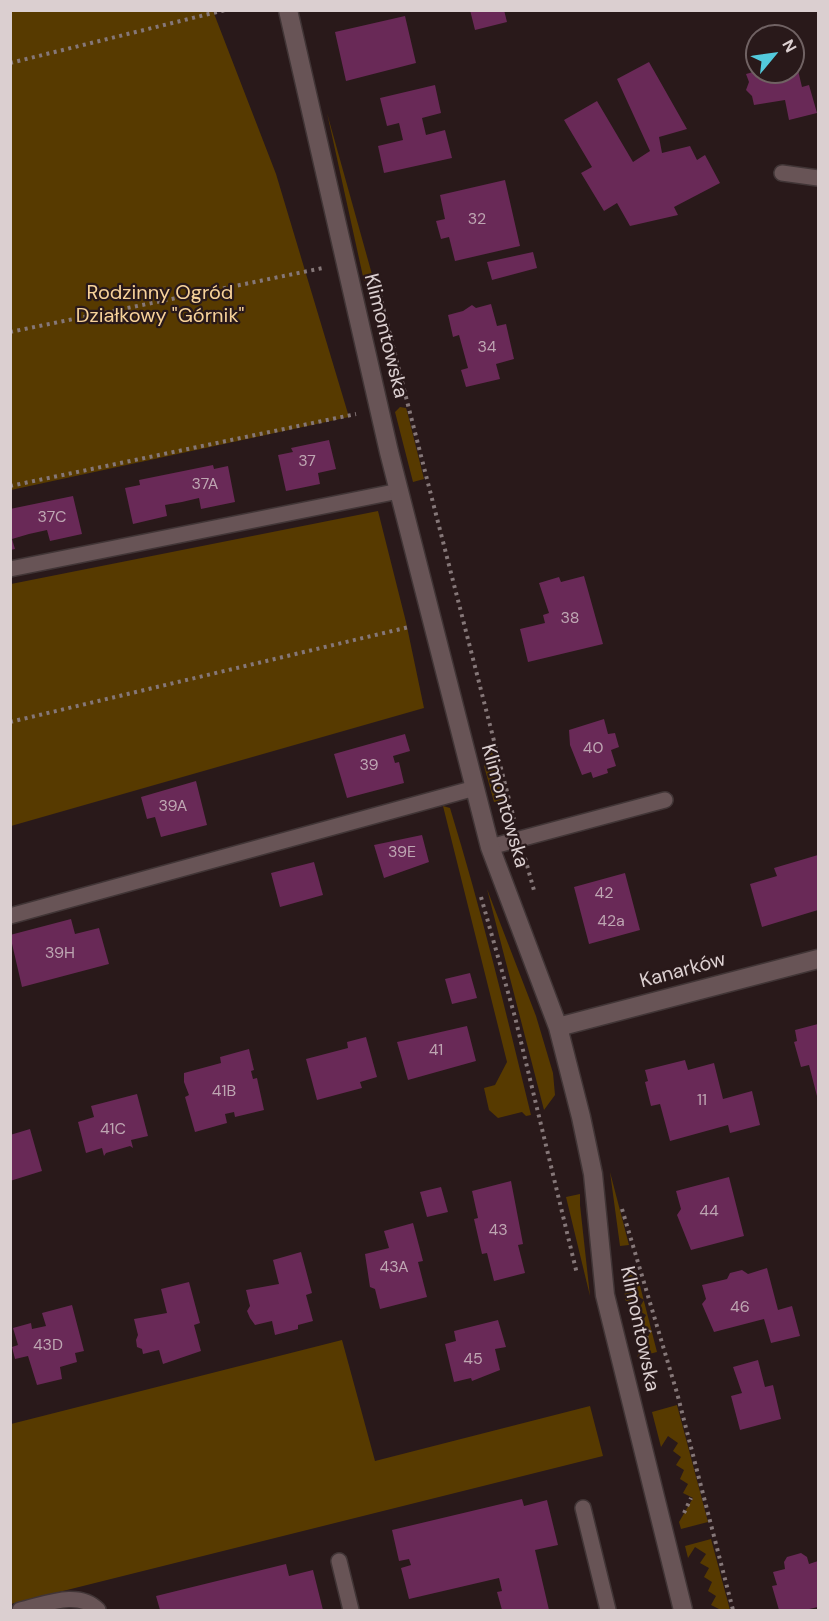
<!DOCTYPE html>
<html>
<head>
<meta charset="utf-8">
<style>
  body { margin:0 }
  #map { position:relative; width:829px; height:1621px; overflow:hidden; background:#29191a; font-family:"DM Sans",sans-serif }
  canvas { display:block }
  .frame { position:absolute; inset:0; border:12px solid #dbcfd0; pointer-events:none }
  .north { position:absolute; left:745px; top:24px; width:60px; height:60px; box-sizing:border-box; background:#29191a; border:2px solid #706263; border-radius:50%; rotate:61deg; font-size:16px; font-weight:700; line-height:24px; text-align:center; color:#dbcfd0 }
  .north::after { content:''; display:block; margin:auto; width:21px; height:27px; background:#53cadc; clip-path:polygon(50% 0,100% 100%,50% 72%,0 100%) }
</style>
</head>
<body>
<div id="map">
<canvas width="829" height="1621"></canvas>
<div class="frame"></div>
<div class="north">N</div>
</div>
<script>
const ctx = document.querySelector('canvas').getContext('2d');
ctx.lineJoin = 'round';
function fill(path, color) { ctx.fillStyle = color; ctx.fill(path, 'evenodd'); }
function trace(path, color, width, dash) { ctx.strokeStyle = color; ctx.lineWidth = width; ctx.lineCap = dash ? 'butt' : 'round'; ctx.setLineDash(dash || []); ctx.stroke(path); }
function drawText(font, color, halo, rows, align = 'center') {
  ctx.font = font + ' "DM Sans",sans-serif'; ctx.lineWidth = 4.5; ctx.setLineDash([]); ctx.textBaseline = 'middle'; ctx.strokeStyle = halo; ctx.fillStyle = color; for (const [text, x, y, turn = 0] of rows) {
    ctx.save(); ctx.translate(x, y); ctx.rotate((+turn || 0) * Math.PI / 180); ctx.textAlign = isNaN(turn) ? turn : align; if (halo) ctx.strokeText(text, 0, 0); ctx.fillText(text, 0, 0); ctx.restore();
  }
}
fill(new Path2D(`
  M10,11H213L276,174L349,417L11,490Z
  M327,113L373,278L364,281Z
  M400,407L406,408L407,411L424,479L413,482L395,412Z
  M378,511L406,622L424,708L11,826V584Z
  M492,751L505,800L494,802L484,766Z
  M443,806L450,808C481,909 506,1012 531,1115L526,1116L522,1112L498,1118L489,1110L484,1088L495,1085L507,1062Z
  M487,889L536,1016L553,1073L555,1095L544,1110Z
  M610,1172L629,1245L620,1246Z
  M580,1194V1205L590,1296L566,1197Z
  M636,1270L657,1352L637,1357L651,1331L642,1323L646,1315L638,1310L644,1300L636,1295L630,1303L625,1300L624,1274Z
  M342,1340L375,1461L590,1406L603,1456L11,1604V1424Z
  M677,1405L708,1522L681,1529L679,1522L693,1498L683,1493L688,1484L680,1479L684,1470L676,1465L681,1457L673,1451L678,1443L668,1436L661,1447L652,1412Z
  M711,1539L730,1610H721L711,1605L716,1596L708,1591L712,1582L704,1577L709,1568L700,1563L706,1554L695,1547L688,1558L685,1546Z`), '#573a00');
fill(new Path2D(`
  M470,10H504L507,22L475,30Z
  M405,16L416,63L346,81L335,32Z
  M794,54L802,87L809,85L817,113L789,120L785,100L754,105L752,96L746,90L749,82L746,74L757,71L793,72Z
  M649,62L687,129L659,137L662,153L690,146L697,160L705,155L720,183L674,207L678,215L630,226L617,203L604,211L581,173L592,167L564,120L597,101L633,162L650,151L617,79Z
  M435,85L441,113L422,118L426,135L445,130L452,158L384,173L378,146L403,140L399,123L387,126L380,98Z
  M505,180L520,246L455,261L449,237L441,239L436,221L445,219L440,195Z
  M533,252L537,268L492,280L487,262Z
  M491,304L497,326L506,324L514,359L496,364L500,379L466,387L461,370L468,368L459,335L453,337L448,315L463,311L472,305L476,308Z
  M329,440L336,469L318,473L320,484L286,491L278,455L293,452L291,448Z
  M213,465L214,469L228,466L235,502L201,509L199,498L182,502L165,505L167,516L133,524L125,488L140,485L139,480Z
  M73,496L82,534L50,541L47,530L29,534L12,539L15,549L10,550V509Z
  M584,576L603,644L528,662L520,629L545,623L543,615L549,613L539,583L559,577L561,582Z
  M604,719L608,734L615,733L619,747L611,750L616,766L607,769L608,773L593,778L591,772L582,775L570,745L569,730Z
  M405,734L410,751L393,756L395,763L399,762L404,783L347,798L334,754Z
  M196,781L207,825L161,837L155,817L147,819L141,797Z
  M422,835L429,862L384,878L374,845Z
  M818,855V910L762,927L750,884L777,876L774,868Z
  M314,862L323,895L280,907L271,873Z
  M625,873L640,930L589,944L574,887Z
  M71,919L75,934L99,928L109,964L22,987L10,935Z
  M470,973L477,998L452,1004L445,979Z
  M818,1024V1100L809,1065L801,1067L794,1042L797,1041L795,1030Z
  M467,1026L476,1061L408,1080L397,1042Z
  M366,1037L377,1077L360,1082L362,1088L317,1100L306,1059L348,1048L347,1042Z
  M249,1049L254,1070L251,1071L253,1079L257,1078L264,1110L235,1117L234,1112L225,1114L227,1123L195,1132L185,1097L189,1095L184,1082V1073L221,1063L220,1057Z
  M685,1060L688,1070L714,1063L723,1099L752,1091L760,1125L730,1133L728,1125L670,1141L660,1104L651,1106L645,1082L648,1081L645,1070Z
  M137,1094L148,1136L131,1140L133,1148L130,1146L106,1153L104,1156L102,1148L86,1153L78,1122L94,1117L91,1106Z
  M30,1129L42,1171L10,1181V1135Z
  M729,1177L744,1236L691,1250L677,1215L681,1209L676,1191Z
  M511,1181L523,1244L518,1245L525,1273L494,1281L487,1253L482,1254L474,1219L478,1218L472,1191Z
  M441,1187L448,1212L427,1217L420,1192Z
  M413,1223L423,1261L418,1262L427,1297L380,1309L375,1289L370,1287L365,1254L389,1248L384,1231Z
  M301,1252L312,1293L306,1295L313,1321L298,1325V1329L275,1335L272,1321L255,1325L250,1318L247,1311L250,1306L246,1290L279,1284L273,1260Z
  M767,1268L778,1310L792,1306L800,1336L771,1343L764,1319L714,1332L702,1304L706,1299L702,1285L727,1279L730,1273L742,1270L748,1274Z
  M189,1282L200,1323L194,1325L201,1351L163,1364L159,1350L143,1354L142,1349L137,1347L136,1340L138,1335L134,1319L167,1313L161,1289Z
  M72,1305L84,1351L75,1353L77,1362L60,1367L62,1379L37,1385L28,1356L15,1359L12,1347L18,1345L13,1328L31,1323L32,1329L46,1326L42,1313Z
  M498,1320L506,1347L495,1349L500,1370L472,1381L471,1378L454,1382L445,1344L456,1341L454,1331Z
  M758,1360L765,1387L773,1385L781,1419L740,1430L731,1396L742,1393L733,1367Z
  M522,1499L524,1506L547,1500L558,1545L535,1550L549,1610H502L497,1592L502,1591L499,1578L409,1599L401,1568L411,1565L409,1559L399,1561L392,1530Z
  M801,1553L807,1557L809,1564L818,1561V1607L805,1610H779L772,1586L777,1585L773,1572L785,1569L784,1562L787,1557Z
  M286,1564L289,1576L313,1570L323,1610H160L156,1596Z`), '#692957');
const lane = new Path2D(`
  M782,173L818,178
  M10,569L399,491
  M490,847L665,800
  M10,916L475,788
  M583,1508L608,1610
  M339,1561L351,1610
  M20,1610C44,1605 78,1589 98,1610`);
const street = new Path2D(`
  M288,10L389,452L490,847L558,1027L581,1117L593,1174L605,1295L683,1610
  M558,1027L818,959`);
trace(lane, '#413536', 18);
trace(street, '#413536', 21);
trace(new Path2D(`
  M10,63L225,10
  M376,280L514,819
  M10,332L323,268
  M10,486L356,414
  M10,722L409,627
  M525,858L535,894
  M481,897L515,1017L577,1274
  M622,1209L677,1393L733,1610
  M642,1345L650,1330
  M684,1513L691,1498`), '#857778', 4, [3, 4.5]);
trace(lane, '#685456', 15);
trace(street, '#685456', 18);
drawText('16px', '#bea6b2', null, [
  ["32",477,220],
  ["34",487,348],
  ["37",307,462],
  ["37A",205,485],
  ["37C",52,518],
  ["38",570,619],
  ["40",593,749],
  ["39",369,766],
  ["39A",173,807],
  ["39E",402,853],
  ["42",604,894],
  ["42a",611,922],
  ["39H",60,954],
  ["41",436,1051],
  ["41B",224,1092],
  ["11",702,1101],
  ["41C",113,1130],
  ["44",709,1212],
  ["43",498,1231],
  ["43A",394,1268],
  ["46",740,1308],
  ["43D",48,1346],
  ["45",473,1360]
]);
drawText('20px', '#f7d29a', '#29191a', [
  ["Rodzinny Ogród",160,294],
  ["Działkowy \"Górnik\"",160,317]
]);
drawText('20px', '#dbcfd0', '#29191a', [
  ["Klimontowska",385,336,76],
  ["Klimontowska",504,806,74],
  ["Kanarków",683,971,-15],
  ["Klimontowska",639,1329,78]
]);
</script>
</body>
</html>
